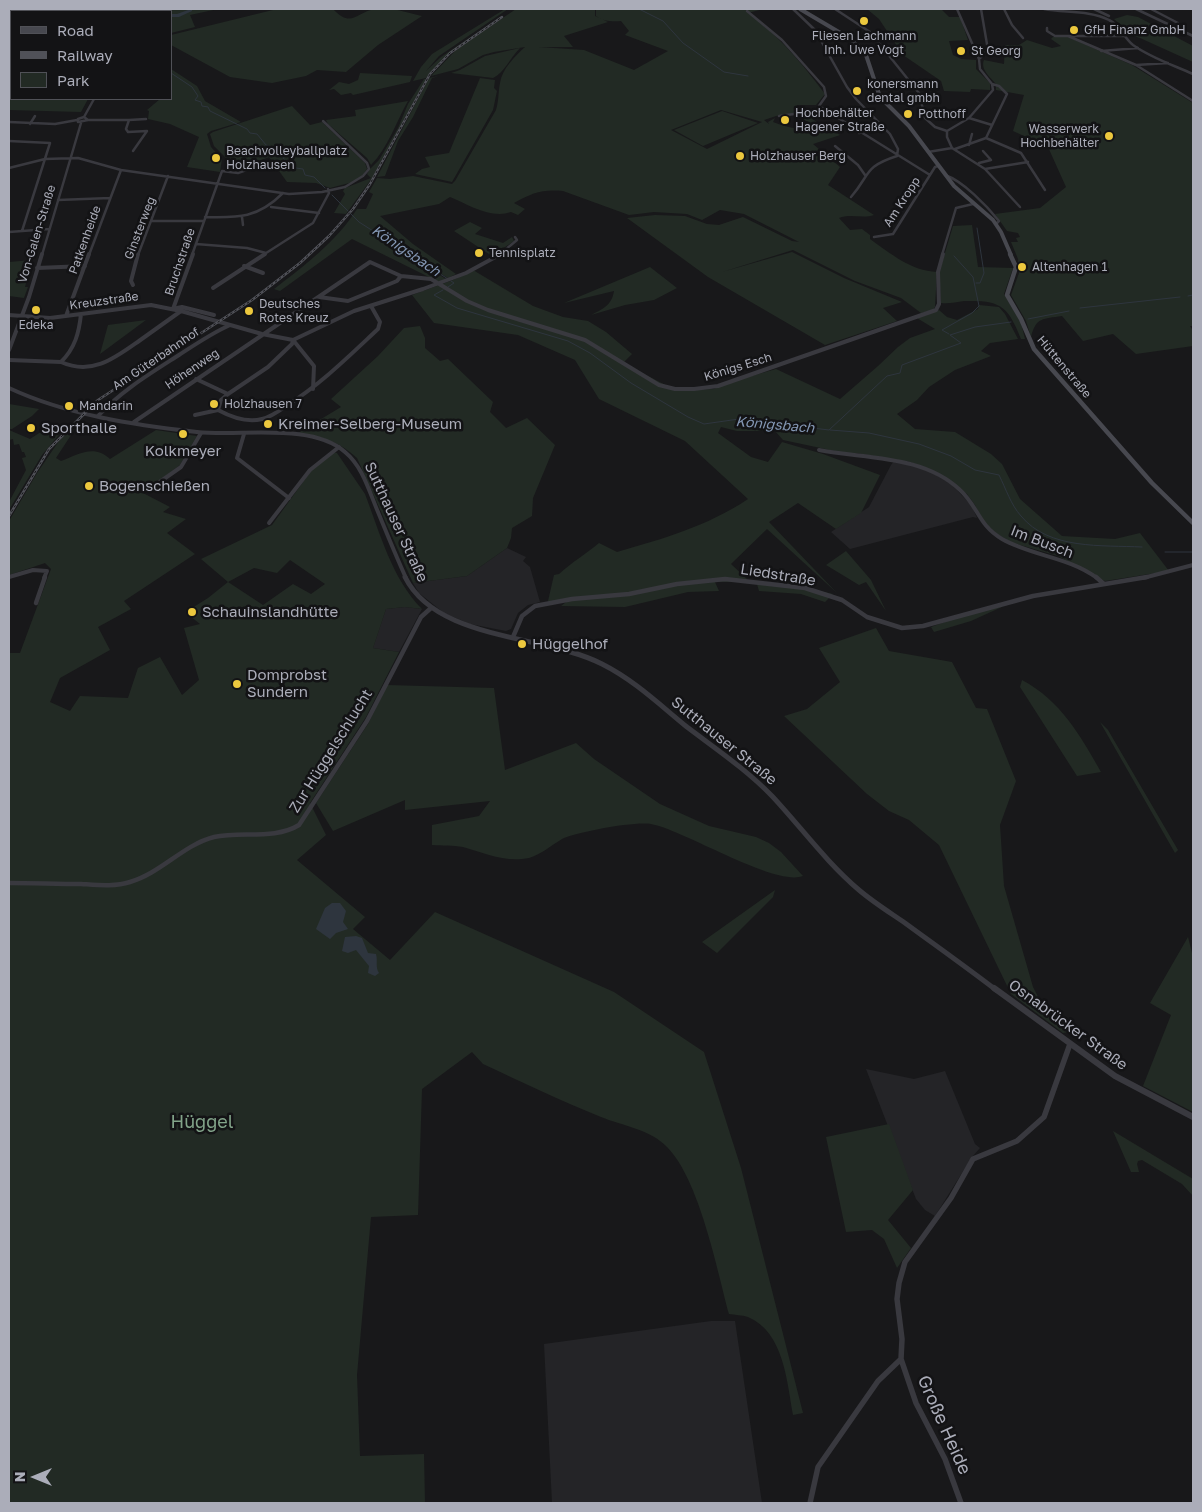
<!DOCTYPE html>
<html>
<head>
<meta charset="utf-8">
<style>
  body { margin:0 }
  #map { position:relative; width:1202px; height:1512px; overflow:hidden; background:#18181a; font-family:"Golos Text",sans-serif }
  canvas { display:block }
  .frame { position:absolute; inset:0; border:10px solid #abadb9; pointer-events:none }
  .legend { position:absolute; left:10px; top:10px; width:162px; height:90px; box-sizing:border-box; background:#131315; border:1px solid #505157; margin:0; padding:6px 9px; list-style:none; font-size:15px; color:#abadb9 }
  .legend li { display:flex; align-items:center; gap:10px; height:25px }
  .legend b { width:25px; border:1px solid #505157 }
  .north { position:absolute; left:10px; top:1452px; width:50px; height:50px; -webkit-text-stroke:4px #131315; paint-order:stroke; rotate:270deg; font-size:14px; font-weight:700; line-height:20px; text-align:center; color:#abadb9 }
  .north::after { content:''; display:block; margin:auto; width:18px; height:22px; background:#abadb9; clip-path:polygon(50% 0,100% 100%,50% 72%,0 100%) }
</style>
</head>
<body>
<div id="map">
<canvas width="1202" height="1512"></canvas>
<div class="frame"></div>
<ul class="legend">
<li><b style="height:6px;background:#47484f"></b>Road</li>
<li><b style="height:6px;background:#505158"></b>Railway</li>
<li><b style="height:14px;background:#222a24"></b>Park</li>
</ul>
<div class="north">N</div>
</div>
<script>
const ctx = document.querySelector('canvas').getContext('2d');
ctx.lineJoin = 'round';
function fill(path, color) { ctx.fillStyle = color; ctx.fill(path, 'evenodd'); }
function trace(path, color, width, dash) { ctx.strokeStyle = color; ctx.lineWidth = width; ctx.lineCap = dash ? 'butt' : 'round'; ctx.setLineDash(dash || []); ctx.stroke(path); }
function drawText(font, color, halo, rows, align = 'center') {
  ctx.font = font + ' "Golos Text",sans-serif'; ctx.lineWidth = 5; ctx.setLineDash([]); ctx.textBaseline = 'middle'; ctx.strokeStyle = halo; ctx.fillStyle = color; for (const [text, x, y, turn = 0] of rows) {
    ctx.save(); ctx.translate(x, y); ctx.rotate((+turn || 0) * Math.PI / 180); ctx.textAlign = isNaN(turn) ? turn : align; if (halo) ctx.strokeText(text, 0, 0); ctx.fillText(text, 0, 0); ctx.restore();
  }
}
fill(new Path2D(`
  M895,460L928,470L952,485L972,506L977,518L973,517L850,549L831,532L869,507L891,465Z
  M507,548L526,557L523,561L530,567L540,602L528,605L518,613L511,629L506,631L470,624L444,613L419,593L413,583L467,576Z
  M405,607L422,609L399,652L373,648L386,609Z
  M866,1069L914,1079L945,1071L975,1144L980,1148L972,1157L935,1216L925,1210L916,1199Z
  M711,1321H735L762,1503H552L544,1344Z`), '#242427');
fill(new Path2D(`
  M162,9H218L190,15L195,27L171,33V11H161Z
  M277,9H333C352,29 356,12 375,9C389,6 408,13 422,16L378,45L346,72L317,70L306,76L272,83L230,77L171,45V35Z
  M505,9H508L439,56L426,71L441,57L508,12L449,53L426,78L413,81L421,67L432,54Z
  M516,9H595V16L608,22L564,36L573,47H539L584,50L634,70L668,51L625,35L629,31L621,21C612,22 603,21 596,16V9H763L748,13C780,37 801,62 825,94L816,105H797L799,113L776,116L764,120L769,124L768,122L775,118L773,122C784,126 801,133 810,123L794,114H816L812,119L840,135L813,144L840,167L828,185L874,215C862,219 850,213 839,218L850,230L862,229L870,235V239C890,253 911,271 937,272L935,307L933,310L921,313L901,298L855,281L793,250L722,272L792,252L844,278L902,302L883,308L897,321L825,345L708,277L627,218L655,215L685,216L707,224L719,225L743,217L792,241L799,242L744,214L720,210L702,220L687,214L654,212L629,215L563,191C542,189 532,193 514,203L525,209L518,215L511,212C491,219 469,205 450,197L439,204L380,216L413,244L456,274L448,278L436,271L435,272L446,279L439,282L352,239L280,291L274,289C304,266 336,242 357,209H366L373,194L369,192L377,178L390,179L413,176L452,184L455,181L496,110C499,100 498,93 500,83C502,69 515,56 525,47L494,52L483,55L458,69L431,76L457,49ZM721,110L762,122L707,149L671,130Z
  M867,9H941L949,17H960L968,40L949,41L953,55L961,59L976,60V69L990,83V90L971,89L970,92L944,91L941,81L903,55L879,19Z
  M1127,15L1138,17L1193,46V62L1140,38L1127,34L1123,27L1114,19Z
  M1053,37H1068L1132,65L1193,103V326H1190L1193,331V346L1136,354L1113,334L1083,341L1062,316C1043,319 1036,317 1031,337L1026,321L1011,295L1019,273L1018,259L1011,242H1018L1016,238L1020,237L1018,233L1007,231L995,214L1040,208L1066,187L1048,147L1013,131L1024,95L996,90V84C990,77 980,69 984,60L1004,64L1005,45H1019L1027,40L1052,48L1061,46L1051,39Z
  M520,48C510,58 505,72 493,78L451,73L460,70L485,56Z
  M171,69L197,86L205,101L241,122L211,131L207,134L211,147L222,159L220,172L187,167L199,137L170,124L148,119L149,111L147,110L160,99H171Z
  M360,73L412,76L410,82L353,95L351,93L341,95L334,89L329,90L339,82L349,84L358,80Z
  M439,76L432,78L413,117L398,141L385,176L377,177L429,78Z
  M480,78L495,80L494,88L497,91L493,110L452,182L415,174L422,169L430,167L425,157L449,153Z
  M424,79H426L372,178L346,214L334,213L345,194L343,191L345,188L371,178L367,174L370,169L379,160L398,128L408,104Z
  M11,97V99H88L81,112L9,110V100Z
  M408,101C396,122 388,148 371,165L367,158L328,124L326,120L356,116L355,110Z
  M292,106L310,125L322,122L365,163L367,169L362,176L353,182L330,188L316,183L287,182L269,157L237,170L225,168L226,158L214,146L210,134L213,132Z
  M722,111L758,123L703,146L674,130Z
  M470,222L482,228L475,234L503,243L512,237L514,241L492,256L454,231Z
  M972,225L978,267L1013,268L1004,294L1021,323L1025,339H1021C1008,306 1001,300 964,301C956,302 949,304 941,303L939,273L953,226Z
  M32,260L25,287H28L24,298L9,296V262Z
  M650,267L677,288L654,300L625,305L591,315C603,309 612,305 614,291L564,303Z
  M473,270L533,306L563,317L588,321L606,332L632,354L623,363L675,390L714,389L727,383L776,369L840,399L878,366L898,347L910,338L935,329L917,318L939,310L947,317L957,320L978,309L979,305L999,307L1005,314L1018,339L990,343L981,351L991,356L955,370L929,387L917,400L897,414L915,429L955,432L991,454L1002,464L1020,499L1062,536L1115,539L1140,533L1169,571L1105,581L1058,556L1013,543L997,534L983,521L975,505L967,494L954,484L929,469L910,462L856,453H844L783,440L775,431H737L721,427L718,433L751,457L768,462L782,442L823,454L880,475L861,513L836,529L798,503L769,522L837,593L767,529L731,564L748,580L798,586L833,594L825,602L801,594L759,591L757,584L737,582H715L719,591L688,592L625,607L561,606L570,599L550,602L548,601L554,575L559,574C572,562 586,554 599,543L617,552C662,539 708,526 748,499L685,441L599,399L575,360L518,335L434,323L412,295L453,280Z
  M146,320L100,354L108,325Z
  M420,326L425,338V348L440,361L448,359L493,402L490,412L506,428L527,418L555,445L533,498L532,516L512,528L511,538L507,548L467,576L413,583L357,458C340,442 321,436 298,433L341,407L331,399L378,356L404,328Z
  M9,404L39,409L32,416L12,429H9Z
  M50,426L63,430L42,455L9,510V502L26,470L22,458L26,457L24,452H22L19,444L14,445L13,439L9,440V430L30,439Z
  M72,427L75,429L56,458L61,461C79,454 94,444 110,459L156,430L197,436L180,465L143,493L170,507L163,512L186,519L167,533L195,554L124,601L131,609L98,627L110,650L60,678L50,702L70,711L80,696L128,698L138,668L160,657L182,695L199,680L184,628L200,624L190,616L195,612L192,608L208,598L228,582L201,559L272,525L311,471L333,452L337,453L365,494C380,533 392,579 422,609L405,607L386,609L373,648L399,652L366,717L310,803L326,835L297,860L365,917L353,929L390,960L435,912L614,992L704,1052L741,1168L803,1413L793,1415C787,1382 784,1332 748,1317C742,1315 735,1315 729,1314C717,1269 699,1179 667,1147C650,1129 623,1126 601,1117C561,1101 522,1082 483,1064L472,1052L422,1089L418,1215L371,1217L357,1375L360,1456L424,1454L425,1503H9V653H20L51,569L45,563L9,575V521L37,473L61,438ZM290,560L325,584L311,594L293,584L263,605L228,582L254,568L277,573Z
  M846,551L871,580L886,611L866,582L859,585L826,565Z
  M1004,606L971,621L934,632L931,627L961,616Z
  M876,628L889,651L952,662L976,708L987,709L1016,781L1000,825L1004,886L1033,987L1048,1016L1068,1032L1063,1033L1011,994L939,845L909,820L889,811L867,794L784,716L807,709L840,682L819,648Z
  M1022,680C1061,701 1080,735 1101,772L1077,776L1020,687Z
  M387,685L494,688L505,770L576,743L594,759L660,804L709,826L756,837L769,843L781,852L803,876C775,887 684,830 651,824C635,821 576,832 562,839C552,845 540,855 529,858C505,863 485,853 463,847C453,845 442,846 432,845V825L479,816L490,801L405,810V800L333,831L316,803L368,724Z
  M1100,722L1108,730L1178,850L1175,853Z
  M775,890L773,897L717,953L702,942Z
  M1188,937L1193,957V1112L1143,1086L1171,1015L1150,1003Z
  M889,1124L913,1190L888,1220L911,1248L897,1268L884,1239L872,1230L846,1232L826,1137Z
  M1113,1131L1193,1179V1196L1182,1184L1142,1160L1138,1161L1137,1164L1139,1172H1131Z`), '#222a24');
fill(new Path2D(`
  M332,903H340L346,911L343,922L348,929L336,933L330,939L316,929L325,908Z
  M356,936L362,938L368,953L376,954C378,961 375,967 379,973L375,976L368,973L369,966L356,950L348,953L342,951L345,937Z`), '#2e353e');
trace(new Path2D(`
  M639,9L663,21L683,43L724,72L748,76
  M171,73L192,87L198,96L195,100L201,102L202,106L208,107L210,111L247,129L250,133L257,134L266,145L279,151L289,167L303,169L305,175L314,177L325,188
  M332,195L348,211
  M351,214L359,222L448,279
  M976,283H980L984,273L977,228
  M448,287L454,283L451,281
  M443,290L434,295L457,308L568,341L590,353L631,383L688,417L704,424L739,419L829,430L887,376L900,373L902,365L961,343L950,335L975,327L1011,322
  M1188,296L1193,295
  M1080,308L1180,297
  M1028,319L1069,311
  M949,334L942,330L972,313L979,306L973,277L954,256
  M830,430L869,433L919,444L951,456L975,470L999,475C1006,489 1011,505 1021,516C1049,550 1102,545 1142,547
  M1165,552H1193`), '#2e353e', 1);
fill(new Path2D(`
  M188,9H192V11L179,17H171V14H177L188,10Z
  M9,50L11,51V53H9Z`), '#2e353e');
trace(new Path2D(`
  M793,9L815,30L847,87L856,99L890,134L898,149L897,156C863,167 871,174 851,197
  M835,9L870,32L919,93L925,118L935,127L947,131
  M1004,9L1012,25L1023,38
  M1044,9C1065,13 1089,10 1109,20C1120,25 1124,38 1133,45C1151,58 1173,65 1193,74
  M1094,9L1109,16
  M1136,9L1193,36
  M1151,9L1178,23L1176,27
  M156,11L157,9
  M747,11L782,40L824,87L826,96L819,106L930,175
  M1047,28V31L1055,36H1124
  M1091,28L1096,35
  M1068,36L1136,65L1193,101
  M1101,51L1138,48
  M979,59L988,50L981,9
  M1136,65L1168,63
  M9,70L11,69
  M992,84L999,86L1007,94L986,138L1021,153L1045,190
  M779,116L802,113L830,116
  M84,117L88,120L78,122V119Z
  M84,117L94,99
  M969,118L992,125
  M88,120H129L126,129L128,132L147,131L133,151
  M129,120L146,119
  M9,122L55,124L77,120
  M30,124L35,116
  M859,133L885,128
  M9,141L50,143L22,231
  M969,145L972,134
  M835,146L858,165L865,175
  M952,148L985,169L1020,207
  M955,149L986,138
  M928,152L952,148L947,137V131L969,118L993,90L992,84L980,69L979,59L957,9
  M979,163L991,160L983,151
  M9,168L45,159L78,158L121,170L289,194L322,192L345,187L363,176L369,169L367,163L323,121
  M985,169L1028,162
  M945,175C963,181 987,206 999,221L996,224
  M58,200L110,198
  M271,207L319,213
  M205,217C239,218 258,218 283,193
  M242,217L243,225
  M152,221H204
  M9,232L49,229
  M874,237L893,234L935,167L938,166
  M196,244L247,248L266,253
  M42,255L81,123
  M89,255L121,170
  M138,255L168,176
  M192,255L222,171L238,173L252,168
  M263,255L313,223L329,193L328,189
  M499,255L517,240L515,237
  M942,255L956,208L973,204`), '#39393f', 2.5);
trace(new Path2D(`
  M244,266L263,273
  M37,268L85,266
  M133,285L131,281L138,254
  M213,288L265,254
  M319,297L348,301L397,281L401,276
  M177,308L182,307L214,315
  M173,309L193,254
  M81,314C79,333 75,348 61,362C92,376 115,358 139,341C153,331 167,321 181,311
  M9,315L50,318L151,305L181,311L262,334L293,340L354,311L423,289L466,273L501,254
  M66,316L89,254
  M9,350L29,297L42,254
  M9,360L61,362
  M196,379L228,394L268,367L292,344L293,340L314,366L313,389
  M218,410C231,417 247,423 262,419C271,417 279,411 286,406C321,384 348,357 378,329L380,322L371,306
  M218,410L221,400L228,394
  M195,415L218,410
  M98,416C121,391 151,373 179,355C196,344 212,333 230,325
  M134,422L370,262L401,276L431,279L467,301L488,310L585,340L659,385L675,389H694L718,386L936,310L939,304L938,272L943,254
  M244,434L237,458L289,498
  M819,450C866,459 923,455 960,490C978,506 978,525 1002,539C1032,556 1069,557 1097,578
  M151,488L181,467L201,433
  M269,523L310,470L339,447
  M9,577L33,570L47,571L44,578
  M1143,578L1193,565`), '#39393f', 4);
trace(new Path2D(`
  M1096,577L1104,584
  M36,603L45,577
  M513,637L522,616L535,606L572,599L629,594L677,584L725,579L805,588L842,600L867,617L902,628L923,626L1033,596L1147,577
  M9,883C33,883 57,884 81,884C97,885 115,887 130,882C161,873 183,845 214,837C241,831 275,840 299,825L367,721L421,617L431,608`), '#39393f', 4.5);
trace(new Path2D(`
  M901,1359L916,1403L945,1459L961,1503
  M810,1503L818,1467L878,1381L901,1359L902,1339L897,1299L899,1283L905,1262L951,1198L973,1159L1017,1141L1044,1117L1070,1044`), '#39393f', 5.5);
trace(new Path2D(`
  M9,388C67,415 134,425 197,432C240,437 311,422 345,452C363,467 369,491 378,512C387,534 396,556 406,578`), '#39393f', 4);
trace(new Path2D(`
  M405,577C437,641 543,634 602,664C634,680 660,705 687,727C716,749 747,770 772,796C801,827 826,862 859,890C873,902 889,912 905,923C935,945 966,967 996,990`), '#39393f', 5);
trace(new Path2D(`
  M994,988L1115,1076L1193,1117`), '#39393f', 6);
trace(new Path2D(`
  M800,9L849,38L865,52L880,97L909,126L954,186L993,220L1001,232L1011,255`), '#47484f', 4);
trace(new Path2D(`
  M1010,254L1016,267L1007,295L1021,319L1034,349L1152,483L1193,523`), '#47484f', 4.5);
const rail = new Path2D(`
  M9,516L49,449L98,400L252,300L300,263L329,236L353,209L370,184L430,74L450,53L502,17`);
trace(rail, '#505158', 2.5);
trace(rail, '#131315', 1, [2.5]);
for (const [x, y, r, color] of [
  [864,21,5,"#ecc83e"],
  [1074,30,5,"#ecc83e"],
  [961,51,5,"#ecc83e"],
  [857,91,5,"#ecc83e"],
  [908,114,5,"#ecc83e"],
  [785,120,5,"#ecc83e"],
  [1109,136,5,"#ecc83e"],
  [740,156,5,"#ecc83e"],
  [216,158,5,"#ecc83e"],
  [479,253,5,"#ecc83e"],
  [1022,267,5,"#ecc83e"],
  [36,310,5,"#ecc83e"],
  [249,311,5,"#ecc83e"],
  [214,404,5,"#ecc83e"],
  [69,406,5,"#ecc83e"],
  [268,424,5,"#ecc83e"],
  [31,428,5,"#ecc83e"],
  [183,434,5,"#ecc83e"],
  [89,486,5,"#ecc83e"],
  [192,612,5,"#ecc83e"],
  [522,644,5,"#ecc83e"],
  [237,684,5,"#ecc83e"]
]) { const dot = new Path2D(); dot.arc(x, y, r, 0, 2 * Math.PI); ctx.fillStyle = color; ctx.fill(dot); trace(dot, '#131315', 2); }
drawText('12px', '#abadb9', '#131315', [
  ["GfH Finanz GmbH",1084,30],
  ["Fliesen Lachmann",864,36,"center"],
  ["Inh. Uwe Vogt",864,50,"center"],
  ["St Georg",971,51],
  ["konersmann",867,84],
  ["dental gmbh",867,98],
  ["Hochbehälter",795,113],
  ["Hagener Straße",795,127],
  ["Potthoff",918,114],
  ["Wasserwerk",1099,129,"right"],
  ["Hochbehälter",1099,143,"right"],
  ["Beachvolleyballplatz",226,151],
  ["Holzhausen",226,165],
  ["Holzhauser Berg",750,156],
  ["Tennisplatz",489,253],
  ["Altenhagen 1",1032,267],
  ["Deutsches",259,304],
  ["Rotes Kreuz",259,318],
  ["Edeka",36,325,"center"],
  ["Holzhausen 7",224,404],
  ["Mandarin",79,406]
], 'left');
drawText('12px', '#abadb9', '#131315', [
  ["Am Kropp",902,202,-57],
  ["Ginsterweg",140,228,-69],
  ["Von-Galen-Straße",37,234,-73],
  ["Patkenheide",85,240,-70],
  ["Bruchstraße",180,262,-71],
  ["Kreuzstraße",104,301,-8],
  ["Am Güterbahnhof",156,359,-34],
  ["Königs Esch",738,367,-17],
  ["Hüttenstraße",1064,367,50],
  ["Höhenweg",192,369,-34]
]);
drawText('italic 14px', '#8396b3', '#131315', [
  ["Königsbach",406,251,34],
  ["Königsbach",775,425,5]
]);
drawText('15px', '#abadb9', '#131315', [
  ["Kreimer-Selberg-Museum",278,424],
  ["Sporthalle",41,428],
  ["Kolkmeyer",183,451,"center"],
  ["Bogenschießen",99,486],
  ["Schauinslandhütte",202,612],
  ["Hüggelhof",532,644],
  ["Domprobst",247,675],
  ["Sundern",247,692]
], 'left');
drawText('15px', '#abadb9', '#131315', [
  ["Sutthauser Straße",396,522,65],
  ["Im Busch",1042,542,21],
  ["Liedstraße",778,575,9],
  ["Sutthauser Straße",724,741,39],
  ["Zur Hüggelschlucht",331,751,-58],
  ["Osnabrücker Straße",1068,1025,36]
]);
drawText('18px', '#82a389', '#131315', [
  ["Hüggel",202,1122]
]);
drawText('18px', '#abadb9', '#131315', [
  ["Große Heide",944,1425,66]
]);
</script>
</body>
</html>
